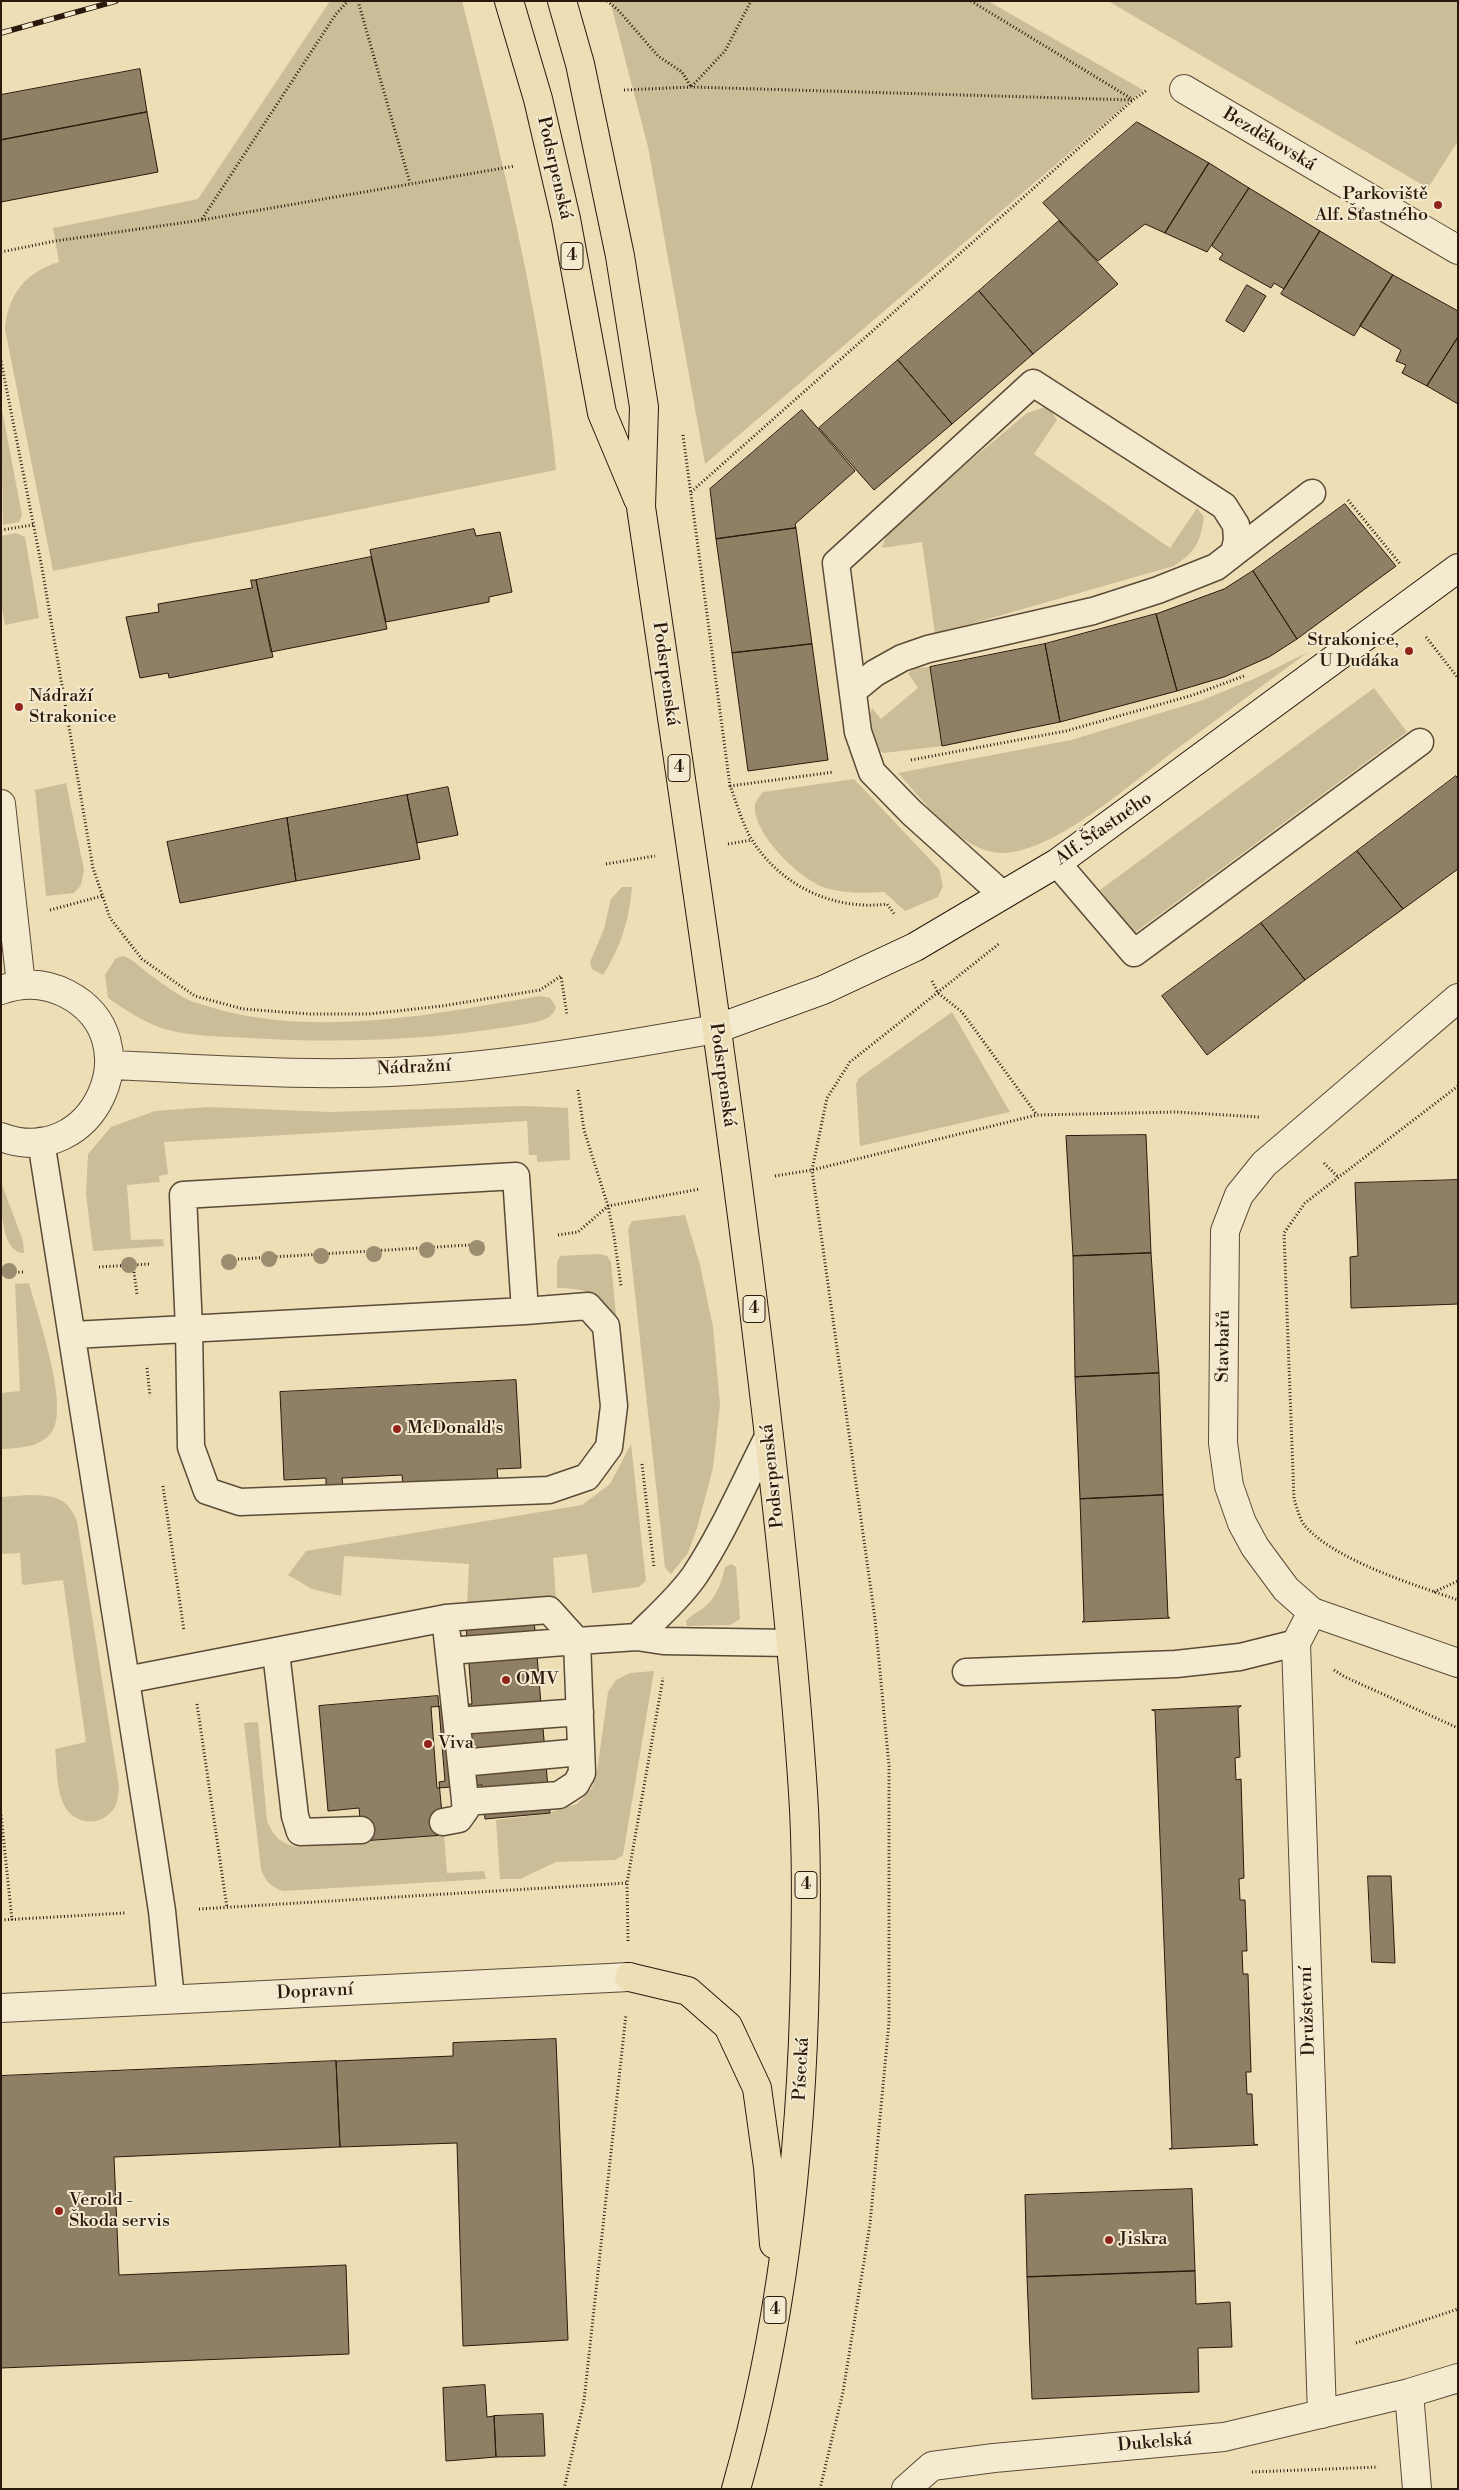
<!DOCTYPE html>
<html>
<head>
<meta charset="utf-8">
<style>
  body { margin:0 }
  #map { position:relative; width:1459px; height:2490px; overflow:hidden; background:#eddeb6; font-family:"Libre Bodoni",serif }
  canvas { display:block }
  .frame { position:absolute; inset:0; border:2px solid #2a190c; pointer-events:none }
</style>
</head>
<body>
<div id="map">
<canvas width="1459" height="2490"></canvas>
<div class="frame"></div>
</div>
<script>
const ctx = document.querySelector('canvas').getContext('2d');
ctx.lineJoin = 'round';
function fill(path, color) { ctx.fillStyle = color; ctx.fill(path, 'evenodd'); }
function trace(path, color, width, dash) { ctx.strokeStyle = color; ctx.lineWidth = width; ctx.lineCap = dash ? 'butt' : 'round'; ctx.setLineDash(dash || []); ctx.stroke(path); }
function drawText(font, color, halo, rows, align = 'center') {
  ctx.font = font + ' "Libre Bodoni",serif'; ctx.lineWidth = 4; ctx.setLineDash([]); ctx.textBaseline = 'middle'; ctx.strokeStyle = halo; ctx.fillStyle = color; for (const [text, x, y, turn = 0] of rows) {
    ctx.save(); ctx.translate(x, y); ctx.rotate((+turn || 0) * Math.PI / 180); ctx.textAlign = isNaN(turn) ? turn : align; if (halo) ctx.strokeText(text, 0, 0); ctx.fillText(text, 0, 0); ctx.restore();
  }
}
fill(new Path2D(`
  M330,1H462C501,156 541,310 556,470L53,571L5,329C8,294 26,272 59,262L53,228L198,199Z
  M610,1H988L1143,90L705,464L648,147Z
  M1108,1H1458V141L1428,188Z
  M1,405L22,515L19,522L3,525Z
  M1048,406L1057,420L1034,454L1170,548L1197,508L1204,517C1200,543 1196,551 1174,566L935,634L922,542L882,548L888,530L1027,413Z
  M16,533L25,537L39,618L5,625L1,604V536Z
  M1308,652C1263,685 1219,718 1174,751C1133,782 1056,851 1004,853C962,854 924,801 898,773L1071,740L1200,701L1256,678Z
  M930,667L942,746L884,753L872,746L866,724L872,708L881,719L918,688L908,673L916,668Z
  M1374,688L1407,732L1133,934L1100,890Z
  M854,779L939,869L943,886L938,897L905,911L884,892C864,893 843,894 823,887C799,878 752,833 755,805C756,800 760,796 763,792Z
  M66,783L84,870L81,885L74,893L46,896L35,790Z
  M622,887H632C629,920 621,947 603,975L592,969L590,962L604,929L611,899Z
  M124,956C134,960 141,968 149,974C162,983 179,997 194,1002C305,1041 428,1015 540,996L550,998L556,1007C553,1017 546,1019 537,1022C441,1040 345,1044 248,1038C222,1036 190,1037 165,1029C145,1023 125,1010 108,998L105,975L116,958Z
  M952,1012L1010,1112L860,1146L856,1084L859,1078Z
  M523,1106L568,1108L570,1160L537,1162V1155H529L527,1121L164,1142L168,1174L159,1176L160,1182L127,1185L131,1240L163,1239L164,1246L93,1251L86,1194L88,1154L111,1127L155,1111L208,1107L330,1112Z
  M1,1182L23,1241L24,1253C0,1253 1,1201 1,1182Z
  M685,1215L700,1265L713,1327L720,1404L713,1468L697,1528L688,1553L671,1574L665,1568L628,1230L632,1221Z
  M600,1254L607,1256L611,1262L617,1326C600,1296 593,1288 557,1288V1262L560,1256Z
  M29,1283C37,1314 71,1409 51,1433C39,1448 18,1448 1,1449V1393L20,1391L15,1284Z
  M631,1444L646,1581L639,1587L592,1593L587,1554L553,1558L556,1597L467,1605L469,1564L344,1556L341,1596L312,1589L288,1575L306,1551L582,1505L610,1484Z
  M28,1495C53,1496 66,1495 77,1521L119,1787C118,1796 118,1806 111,1812C96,1829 71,1822 63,1803C56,1788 57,1765 55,1749L86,1742L63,1580L24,1585L22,1584L20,1553L1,1554V1497Z
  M731,1564L736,1567L740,1619L730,1625L687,1626L686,1621C690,1616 693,1615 699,1611C715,1601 721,1585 725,1567Z
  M654,1671L623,1855L615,1860L556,1862L520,1879H500L496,1820L545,1814L577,1804L592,1788L597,1772L608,1692L616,1680L630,1673Z
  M258,1722L267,1821C274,1837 281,1844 298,1847L444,1835L447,1873L484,1871L486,1879L283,1891C270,1886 266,1882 261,1869L244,1723Z`), '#ccbd99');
const building = new Path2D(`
  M140,69L147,112L1,140V95Z
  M147,112L158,172L1,202V140Z
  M1137,122L1209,163L1165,233L1145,224L1098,261L1043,203Z
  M1209,163L1249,188L1207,252L1165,233Z
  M1249,188L1320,231L1284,289L1274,283L1271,288L1219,259L1223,254L1212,246Z
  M1059,221L1118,284L1033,354L979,291Z
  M1320,231L1393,275L1354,336L1281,294Z
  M1393,275L1458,311V337L1427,386L1402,373L1406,365L1396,361L1401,350L1360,326Z
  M1247,285L1266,296L1244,332L1226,321Z
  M979,291L1033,354L952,424L898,360Z
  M1458,337V404L1427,386Z
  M898,360L952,424L874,490L819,428Z
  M802,410L855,471L795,524L796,528L716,539L710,489Z
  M1345,504L1396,566L1297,639L1253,571Z
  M796,528L812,644L732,653L716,539Z
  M474,529L476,536L500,532L512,592L489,597V602L386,622L370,550Z
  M371,557L387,629L271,652L256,580Z
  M1253,571L1297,639L1269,657L1224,677L1177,691L1156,614L1224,589Z
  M251,580H256L273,657L169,678L168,673L140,678L126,617L159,612L158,604L252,588Z
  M1156,614L1177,691L1060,722L1045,644Z
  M812,644L828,760L748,771L732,653Z
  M1045,644L1060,722L942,746L930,667Z
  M1456,776L1458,779V869L1403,909L1357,851Z
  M448,787L458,835L417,843L407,795Z
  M407,795L420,859L296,881L287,818Z
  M287,818L296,881L180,903L167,842Z
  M1357,851L1403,909L1305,980L1261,923Z
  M1261,923L1305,980L1207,1055L1162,996Z
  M1146,1135L1151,1253L1073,1256L1066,1136Z
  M1458,1180V1304L1351,1308L1350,1257L1358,1256L1355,1183Z
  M1151,1253L1159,1373L1075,1377L1073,1256Z
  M1159,1373L1163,1495L1080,1499L1075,1377Z
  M516,1380L521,1468L497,1469L498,1480L403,1484L402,1475L342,1478L343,1487H326V1478L284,1480L280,1392Z
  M1163,1495L1168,1617L1170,1618L1082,1622L1084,1620L1080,1499Z
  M533,1607L550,1813L485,1819L482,1785L437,1788L431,1707L472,1704L465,1612Z
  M438,1696L445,1781L439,1782L444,1835L362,1841L359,1808L328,1811L319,1706Z
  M1241,1706L1238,1708L1240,1757L1235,1758L1236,1780L1241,1779L1244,1878L1239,1879L1240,1900H1245L1247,1951H1242L1243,1974H1248L1251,2072H1246L1247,2094H1252L1254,2144L1258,2145L1169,2149L1172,2148L1155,1711L1152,1710Z
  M1368,1876H1391L1395,1963L1372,1962Z
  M556,2039L568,2340L463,2346L457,2143L340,2147L336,2061L453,2056V2043Z
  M336,2061L340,2147L114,2157L119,2275L346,2265L349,2354L1,2368V2076Z
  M1192,2189L1195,2271L1027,2277L1025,2195Z
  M1195,2271L1196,2304L1230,2302L1232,2347L1198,2348L1199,2392L1032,2399L1027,2277Z
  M485,2385L487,2417L494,2416L496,2457L446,2461L443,2388Z
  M543,2414L545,2456L496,2457L494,2416Z`);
fill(building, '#8f7f64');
trace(building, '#2a190c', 1);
const lane = new Path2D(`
  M1234,553L1312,493
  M853,691L875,673L902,658L928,649L1093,611L1158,590L1216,567L1234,553L1237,540L1236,525L1224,506L1033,383L836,563L858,732L872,772L911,812L1003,895
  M1057,863L1134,953L1420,742
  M41,1141L151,1839L162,1911L171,1999
  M73,1335L525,1311L516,1176L183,1195L189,1329L191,1447L207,1491L240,1502L549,1490L587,1477L609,1447L614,1406L606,1326L588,1306L525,1311
  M637,1637C657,1617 679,1598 695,1575C724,1531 745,1481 769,1435
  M449,1651L577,1641L582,1773L576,1784L559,1795L465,1802
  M276,1652L295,1816L300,1832L361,1830
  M966,1672L1176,1664L1240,1657L1296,1643
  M126,1680L446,1618L549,1610L577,1641L637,1637L663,1641L790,1643
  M457,1721L580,1712
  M461,1763L581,1752
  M443,1822L459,1819L466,1809L447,1635`);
const street = new Path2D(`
  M1184,89L1458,250
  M1,804L21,985
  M1,990C23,982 46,983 67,994C154,1039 93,1172 1,1137
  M1458,998L1264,1164L1239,1195L1225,1231L1223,1443L1229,1486L1242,1523L1255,1547L1286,1589L1312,1612L1458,1663
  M110,1065C209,1069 309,1077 408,1071C512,1065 614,1047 716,1029
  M1312,1612L1296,1643L1322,2414
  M1,2008L629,1977
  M1409,2393L1417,2489
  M906,2489L932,2466L994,2458L1224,2437L1409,2393L1458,2378`);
const secondary = new Path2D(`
  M716,1029L823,990L915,947L1057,863L1458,568`);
const primary = new Path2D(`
  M509,1L538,99L566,219L602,413L638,499
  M562,1L580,64L620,256L644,407L641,507C682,786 724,1064 758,1343C776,1492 793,1642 803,1792C807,1852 806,1913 805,1973C802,2146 784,2322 736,2489
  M629,1977L688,1991L728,2026L757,2088L768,2167L774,2244`);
trace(lane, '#5b4a36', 29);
trace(street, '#5b4a36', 30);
trace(secondary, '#2a190c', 30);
trace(primary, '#2a190c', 30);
trace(new Path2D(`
  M358,1L410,183
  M607,1L619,11L658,56L682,72L691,87L725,51L751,1
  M971,1L1132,99
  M624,90L691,87L1132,100
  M202,219L336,14L348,1
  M1,252L55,241L202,220L515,166
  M1,361L42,568L93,868L110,918L142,959L195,996L243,1009L310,1014H369L442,1006L540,990L561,976L567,1015
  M683,435L730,786C737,803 742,824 752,840C781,886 834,911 887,904L895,915
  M691,492L1133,100L1147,90
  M1348,500L1401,565
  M1,530L33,525
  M1426,637L1458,678
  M911,760L1066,731L1193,695L1244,676
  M730,786L834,772
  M728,844L752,840
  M606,864L655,856
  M50,910L102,896
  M932,981L938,993L962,1012L1037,1115
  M1458,1086L1305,1203L1284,1233L1294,1499C1297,1508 1300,1521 1306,1527C1337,1561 1415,1585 1458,1600
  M578,1090L584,1130L608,1206L614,1236L621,1286
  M1324,1163L1338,1177
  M775,1176L812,1170L1037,1115L1176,1112L1259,1117
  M558,1235L578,1232L608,1206L700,1189
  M224,1260L485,1244
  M133,1265L137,1294
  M99,1267L150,1264
  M1,1273L23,1272
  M147,1368L150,1396
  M642,1464L654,1567
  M163,1486L184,1631
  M1434,1592L1458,1581
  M1334,1670L1345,1677L1458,1728
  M197,1704L227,1908
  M1,1815L12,1920
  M199,1909L627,1883
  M1,1920L125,1913
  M628,1941L627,1883L663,1678
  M1356,2343L1458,2309
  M1252,2472L1378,2467
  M564,2489L584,2401L626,2014
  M820,2489L843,2392L870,2224L889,2022V1766L875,1619L812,1170L827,1098L850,1062L1000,943`), '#2a190c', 3, [1, 2.5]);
trace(lane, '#f3ead0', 26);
trace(street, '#f3ead0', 28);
trace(secondary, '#f3ead0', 28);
trace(primary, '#eddeb6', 28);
const rail = new Path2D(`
  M1,33L116,1`);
trace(rail, '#2a190c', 5.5);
trace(rail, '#f3ead0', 4, [11]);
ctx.fillStyle = '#9d8d70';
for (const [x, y] of [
  [477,1248],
  [427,1250],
  [374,1254],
  [321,1256],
  [269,1259],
  [229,1262],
  [129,1265],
  [9,1271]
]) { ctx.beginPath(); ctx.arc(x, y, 8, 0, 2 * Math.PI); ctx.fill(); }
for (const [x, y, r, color] of [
  [1438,205,5,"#8f2418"],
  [1409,651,5,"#8f2418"],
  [19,707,5,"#8f2418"],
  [397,1429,5,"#8f2418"],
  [506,1680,5,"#8f2418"],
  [428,1744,5,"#8f2418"],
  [59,2211,5,"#8f2418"],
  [1109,2240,5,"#8f2418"]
]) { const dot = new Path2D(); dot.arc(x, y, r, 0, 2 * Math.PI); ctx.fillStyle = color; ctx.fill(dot); trace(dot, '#f3ead0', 2); }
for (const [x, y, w] of [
  [572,256,22],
  [679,768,22],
  [754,1309,22],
  [806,1885,22],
  [775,2310,22]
]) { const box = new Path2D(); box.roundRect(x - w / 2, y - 13.5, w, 27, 4); ctx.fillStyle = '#f3ead0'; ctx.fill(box); trace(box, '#2a190c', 1); }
drawText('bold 16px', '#2a190c', null, [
  ["4",572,256],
  ["4",679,768],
  ["4",754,1309],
  ["4",806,1885],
  ["4",775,2310]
]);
drawText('18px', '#2a190c', '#f3ead0', [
  ["Bezděkovská",1269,140,31],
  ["Podsrpenská",554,168,77],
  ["Podsrpenská",665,674,82],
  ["Alf. Šťastného",1104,829,-35],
  ["Nádražní",414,1068,-3],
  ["Podsrpenská",722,1075,82],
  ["Stavbařů",1224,1346,-89],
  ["Podsrpenská",773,1476,-96],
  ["Dopravní",315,1992,-3],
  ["Družstevní",1308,2011,-92],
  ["Písecká",802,2069,-87],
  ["Dukelská",1155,2443,-5]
]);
drawText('18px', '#2a190c', '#f3ead0', [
  ["Parkoviště",1428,195,"right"],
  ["Alf. Šťastného",1428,216,"right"],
  ["Strakonice,",1399,641,"right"],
  ["U Dudáka",1399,662,"right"],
  ["Nádraží",29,697],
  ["Strakonice",29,718],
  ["McDonald's",407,1429],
  ["OMV",516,1680],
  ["Viva",438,1744],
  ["Verold -",69,2201],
  ["Škoda servis",69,2222],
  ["Jiskra",1119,2240]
], 'left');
</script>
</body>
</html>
